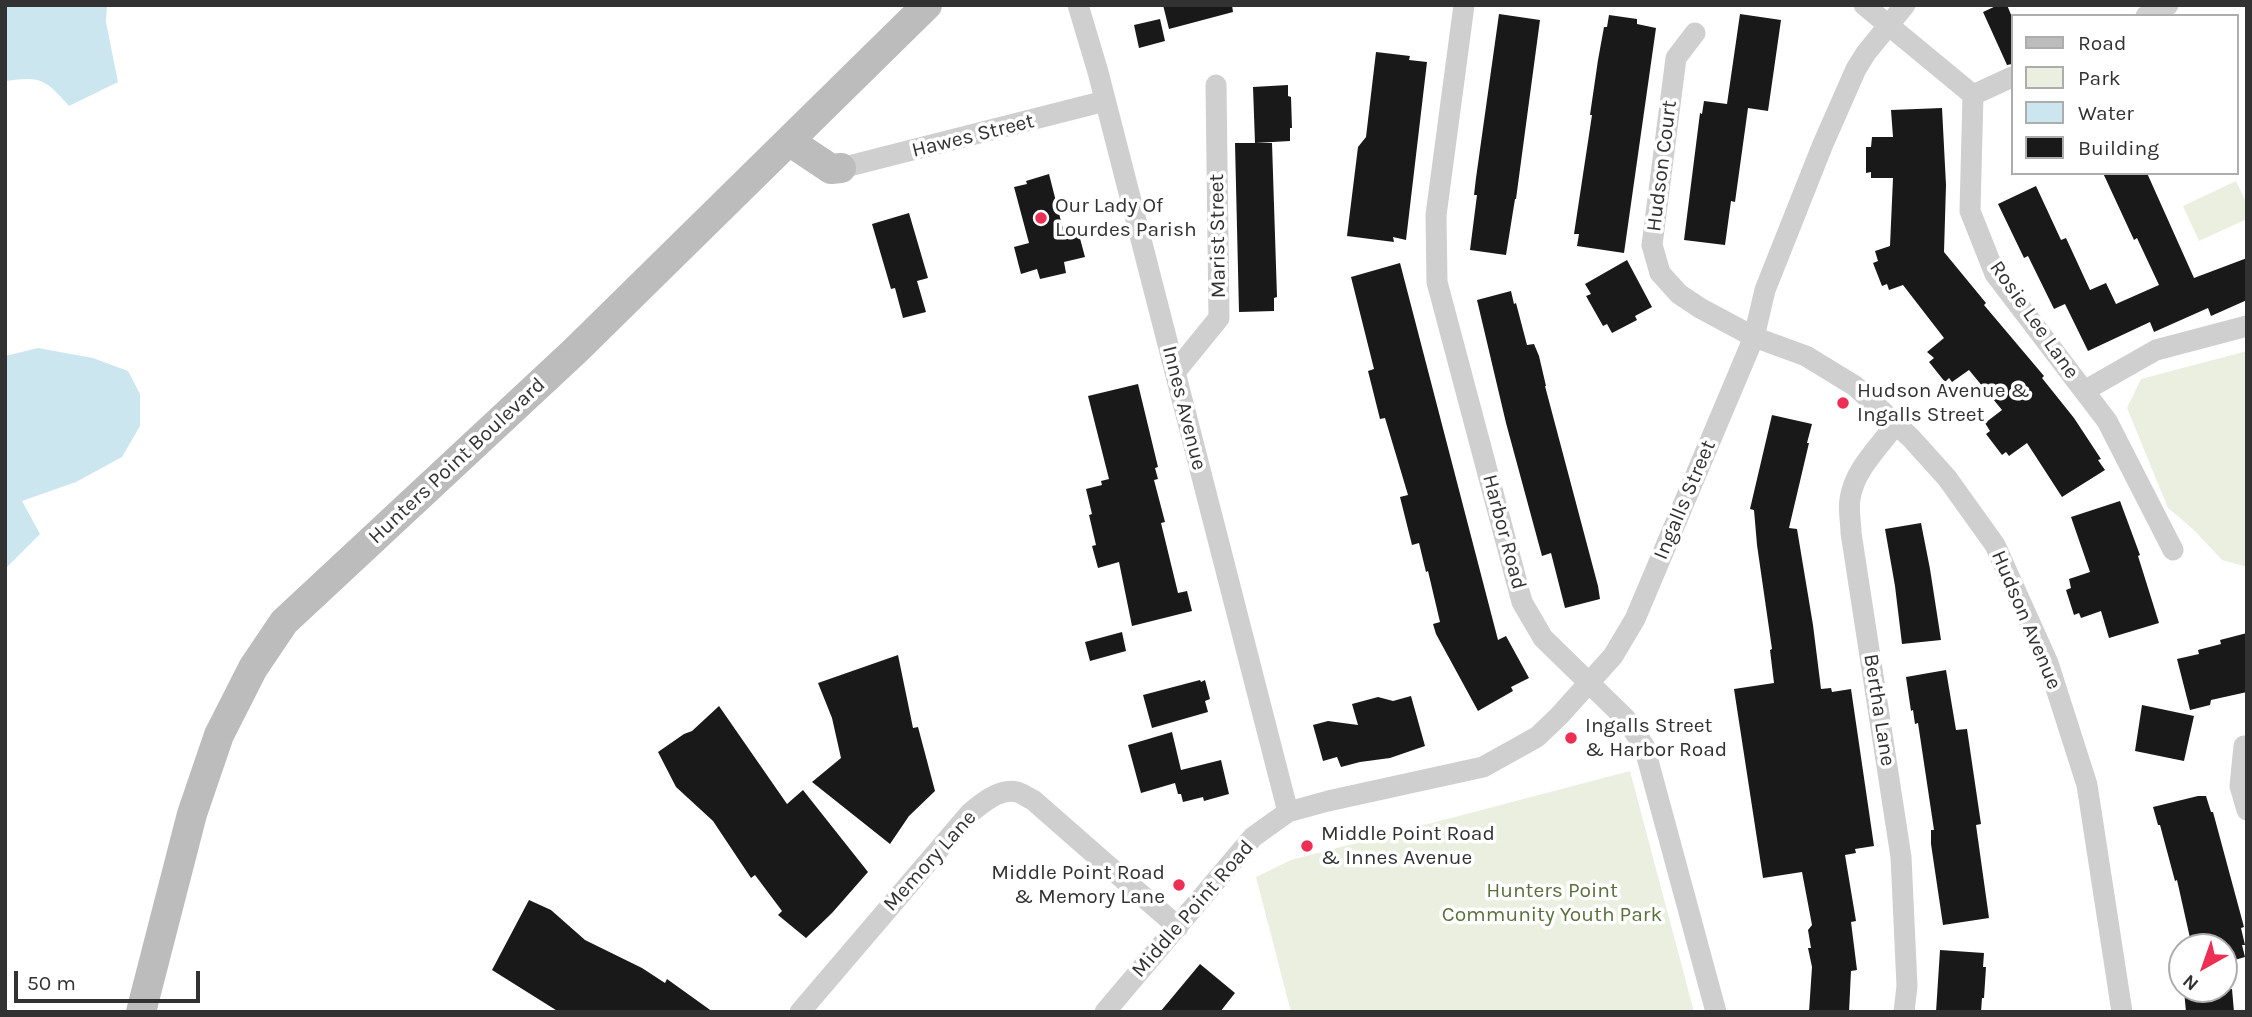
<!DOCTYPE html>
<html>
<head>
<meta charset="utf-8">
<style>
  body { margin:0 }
  #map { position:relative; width:2252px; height:1017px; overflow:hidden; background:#fff; font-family:Karla,sans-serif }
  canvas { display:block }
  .frame { position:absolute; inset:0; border:7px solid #323232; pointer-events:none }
  .legend { position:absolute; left:2011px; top:14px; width:228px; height:161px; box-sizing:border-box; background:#fff; border:2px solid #adadad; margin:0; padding:9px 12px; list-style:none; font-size:21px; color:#323232 }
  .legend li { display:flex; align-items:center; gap:14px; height:35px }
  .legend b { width:35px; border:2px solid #adadad }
  .north { position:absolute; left:2168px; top:933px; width:70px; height:70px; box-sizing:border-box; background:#fff; border:2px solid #adadad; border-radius:50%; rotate:220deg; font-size:19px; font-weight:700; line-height:28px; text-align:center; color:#323232 }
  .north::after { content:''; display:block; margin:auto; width:24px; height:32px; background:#ee2f54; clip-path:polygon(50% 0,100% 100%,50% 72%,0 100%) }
  .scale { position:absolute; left:14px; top:971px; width:186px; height:32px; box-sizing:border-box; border:4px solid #323232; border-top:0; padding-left:9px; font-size:21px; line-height:24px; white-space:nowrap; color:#323232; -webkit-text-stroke:5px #fff; paint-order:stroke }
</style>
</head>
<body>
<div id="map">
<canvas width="2252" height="1017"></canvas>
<div class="frame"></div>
<ul class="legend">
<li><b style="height:9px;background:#bcbcbc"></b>Road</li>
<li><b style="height:19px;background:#eaefe0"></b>Park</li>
<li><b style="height:19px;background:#cce6ef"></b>Water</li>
<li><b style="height:19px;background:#191919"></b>Building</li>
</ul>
<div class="north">N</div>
<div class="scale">50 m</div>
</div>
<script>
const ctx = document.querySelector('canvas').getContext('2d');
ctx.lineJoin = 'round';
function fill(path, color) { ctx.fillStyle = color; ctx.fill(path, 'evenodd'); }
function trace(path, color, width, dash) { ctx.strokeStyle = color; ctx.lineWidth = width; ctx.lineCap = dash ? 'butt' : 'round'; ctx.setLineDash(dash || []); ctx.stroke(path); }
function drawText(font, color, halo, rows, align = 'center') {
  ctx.font = font + ' Karla,sans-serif'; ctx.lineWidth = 7; ctx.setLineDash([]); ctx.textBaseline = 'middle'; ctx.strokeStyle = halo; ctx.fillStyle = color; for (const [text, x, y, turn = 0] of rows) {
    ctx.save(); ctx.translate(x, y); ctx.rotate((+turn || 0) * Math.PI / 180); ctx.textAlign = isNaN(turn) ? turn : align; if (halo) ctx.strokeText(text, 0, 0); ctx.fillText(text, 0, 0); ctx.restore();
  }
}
fill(new Path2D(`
  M2236,181L2247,204V219L2199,241L2183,206Z
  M2247,351V567L2222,560L2194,530L2168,508L2127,408L2141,379Z
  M1630,771L1694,1012H1291L1256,877L1291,860Z`), '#eaefe0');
fill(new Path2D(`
  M5,5H107L106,22L118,82L69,106C45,79 41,76 5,81Z
  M38,348L93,358L128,371L140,394V426L122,457L76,482L22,501L40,534L5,569V356Z`), '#cce6ef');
fill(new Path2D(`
  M1163,5H1232L1233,12L1169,29Z
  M1998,5H2007L2012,17V64L2007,65L1983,12Z
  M1499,14L1540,20L1516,199H1515L1506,255L1470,250L1477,195H1474L1476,178Z
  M1740,14L1781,20L1768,111L1748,108L1735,202L1731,201L1725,245L1684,240L1700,113L1702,114L1704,101L1727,104Z
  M1609,15L1637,19V24L1656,28L1624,253L1577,246L1579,234H1574L1592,115H1590L1598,60L1604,27H1607Z
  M1160,19L1165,41L1139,48L1134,25Z
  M1376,52L1410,56L1409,60L1427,62L1406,240L1393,237L1394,242L1347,236L1358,147L1366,137Z
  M1288,85V96L1291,97L1292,128H1290V141L1255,143L1253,87Z
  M1942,108L1946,185L1944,252L1986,303L1984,305L2044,376L2042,378L2074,418L2101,459L2098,460L2105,470L2062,497L2027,443L2009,456L2006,452L2002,455L1986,434L1990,431L1985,423L2002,410L1969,370L1952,382L1949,378L1945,382L1929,362L1934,358L1927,352L1944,338L1903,285L1889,290L1887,284L1882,286L1873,263L1878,261L1875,251L1890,246L1893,178H1871V172L1866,173V147H1871L1872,137H1893L1891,110Z
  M1235,143H1272L1277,297L1274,298V311L1239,312Z
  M2103,173H2147L2194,278L2247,258V300L2211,316L2208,308L2154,332L2150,322L2088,351L2065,304L2054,309L2028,256L2024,258L1998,204L2036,186L2061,240L2066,238L2090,290L2106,283L2116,304L2159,285L2137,238L2134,240Z
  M1049,174L1064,233L1078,231L1085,257L1064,262L1066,273L1040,279L1037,269L1021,274L1014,247L1029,243L1014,187L1027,184L1026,181Z
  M909,213L928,278L917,281L926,312L903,318L895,288L891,289L872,224Z
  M1627,260L1652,307L1635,316L1637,320L1612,333L1607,324L1603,326L1586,296L1591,294L1585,284Z
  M1400,263L1498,640L1506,636L1529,678L1511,687L1513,691L1478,711L1436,634L1433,624L1440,622L1428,571L1426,572L1419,543L1412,545L1400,497L1408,495L1385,418L1380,419L1368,371L1374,369L1351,277Z
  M1511,291L1514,304L1516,303L1527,345L1534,344L1539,356L1546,386H1545L1598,586L1600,599L1565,608L1551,553L1542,556L1506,423L1477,300Z
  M1138,384L1158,467L1155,468L1158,479L1154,480L1165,522L1161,523L1178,593L1187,591L1192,611L1132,626L1119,562L1098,568L1092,546L1096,545L1089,515L1092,514L1086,489L1102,485L1101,481L1109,479L1088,396Z
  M1772,415L1812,424L1807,443H1809L1789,528L1797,529L1813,625L1821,689L1831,688L1832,692L1851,689L1874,846L1855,849L1856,853L1845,855L1856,921L1851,922L1857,970L1851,971L1849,1012H1809L1812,967L1808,948H1811L1808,930L1812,925L1802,872L1763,878L1734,689L1774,683L1770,650L1772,649L1757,545L1754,510L1750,509Z
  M2120,501L2140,555L2138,556L2159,623L2109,638L2101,611L2081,618L2079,613L2074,615L2066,590L2071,588L2069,579L2090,572L2071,517Z
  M1921,523L1930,569L1941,640L1902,644L1895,586L1885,529Z
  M1122,632L1126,651L1090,661L1085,642Z
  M2247,633V692L2211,700L2210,705L2190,710L2177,659L2199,654L2198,650L2221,644L2220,640Z
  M898,655L913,728L918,727L935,791L909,816L890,844L812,782L841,758L832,718L818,683Z
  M1946,670L1956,730L1967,729L1981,824L1976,825L1989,918L1943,925L1931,844V830H1934L1918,723L1915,724L1913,710L1911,711L1906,677Z
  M1200,680L1201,682L1205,680L1210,699L1205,701L1208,712L1152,728L1143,695Z
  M1411,696L1425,746L1390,758L1360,762L1341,767L1337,757L1323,761L1313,725L1328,721L1358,725L1352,704L1378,697L1393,701Z
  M2142,705L2194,716L2184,761L2135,751Z
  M719,706L787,804L803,790L868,872L832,913L806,938L778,915L782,911L755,875L751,878L713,821L676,787L658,752L684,734L692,731Z
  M1172,732L1181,770L1221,760L1229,794L1204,801L1203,797L1183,802L1181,794H1178L1175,783L1141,793L1128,745Z
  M2198,796H2206L2211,812H2213L2244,927L2241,928L2245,945H2242L2245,957L2224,963V947H2192L2177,880L2175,881L2160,825H2158L2153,807Z
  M529,900L551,910L585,940L642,968L665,983L667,979L713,1012H559L492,970Z
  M1940,950L1984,953L1983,967H1986L1984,998H1982L1981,1012H1936Z
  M1200,964L1235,993L1220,1012H1160Z
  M2232,989L2234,1012H2186L2184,990Z`), '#191919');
trace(new Path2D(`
  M1078,5L1098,72L1288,812
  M1464,5L1436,215L1437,282L1522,602L1543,638L1625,718L1644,746L1716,1012
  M1864,5L1973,95L1970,211L1995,274L2107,421L2173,550
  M2146,16L2168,5
  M1695,33L1676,58L1652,245L1660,273L1679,294L1700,308L1754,337L1806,356L1855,386L1911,438L1947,478L1995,545L2048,663L2087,785L2122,1012
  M1973,95L2012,77
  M841,168L1105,101
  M1175,372L1219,318L1216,85
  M2084,391L2156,350L2247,326
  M1896,424C1879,447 1854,470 1850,499C1848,510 1851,522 1851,533L1901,857L1907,986L1904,1012
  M2244,746L2240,786L2247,810
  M800,1012L970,813C982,803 1000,788 1017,792C1022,793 1028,798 1033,800L1178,927
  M1105,1012L1253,837L1288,812L1328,801L1483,767L1537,737L1559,716L1613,656L1635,619L1754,337L1765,290L1823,144L1856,69L1866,53L1905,5`), '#cfcfcf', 21);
trace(new Path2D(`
  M789,141L831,169L841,168
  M141,1012L192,814L219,735L253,668L284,622L575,351L927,5`), '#bcbcbc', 30);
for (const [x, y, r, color] of [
  [1041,218,7,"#ee2f54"],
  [1843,403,7,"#ee2f54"],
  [1571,738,7,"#ee2f54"],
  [1307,846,7,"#ee2f54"],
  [1179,885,7,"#ee2f54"]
]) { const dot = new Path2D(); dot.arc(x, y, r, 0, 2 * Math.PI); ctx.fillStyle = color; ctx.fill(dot); trace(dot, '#fff', 2.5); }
drawText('21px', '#323232', '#fff', [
  ["Hawes Street",973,136,-14],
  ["Hudson Court",1662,166,-83],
  ["Marist Street",1218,236,-91],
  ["Rosie Lee Lane",2034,320,55],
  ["Innes Avenue",1184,408,76],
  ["Hunters Point Boulevard",457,461,-43],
  ["Ingalls Street",1685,500,-67],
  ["Harbor Road",1504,532,75],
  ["Hudson Avenue",2026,620,67],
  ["Bertha Lane",1879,710,81],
  ["Memory Lane",930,861,-48],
  ["Middle Point Road",1193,909,-49]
]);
drawText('21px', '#323232', '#fff', [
  ["Our Lady Of",1055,206],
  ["Lourdes Parish",1055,230],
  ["Hudson Avenue &",1857,391],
  ["Ingalls Street",1857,415],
  ["Ingalls Street",1585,726],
  ["& Harbor Road",1585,750],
  ["Middle Point Road",1321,834],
  ["& Innes Avenue",1321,858],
  ["Middle Point Road",1165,873,"right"],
  ["& Memory Lane",1165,897,"right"]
], 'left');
drawText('21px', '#5b713c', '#fff', [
  ["Hunters Point",1552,891],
  ["Community Youth Park",1552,915]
]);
</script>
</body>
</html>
